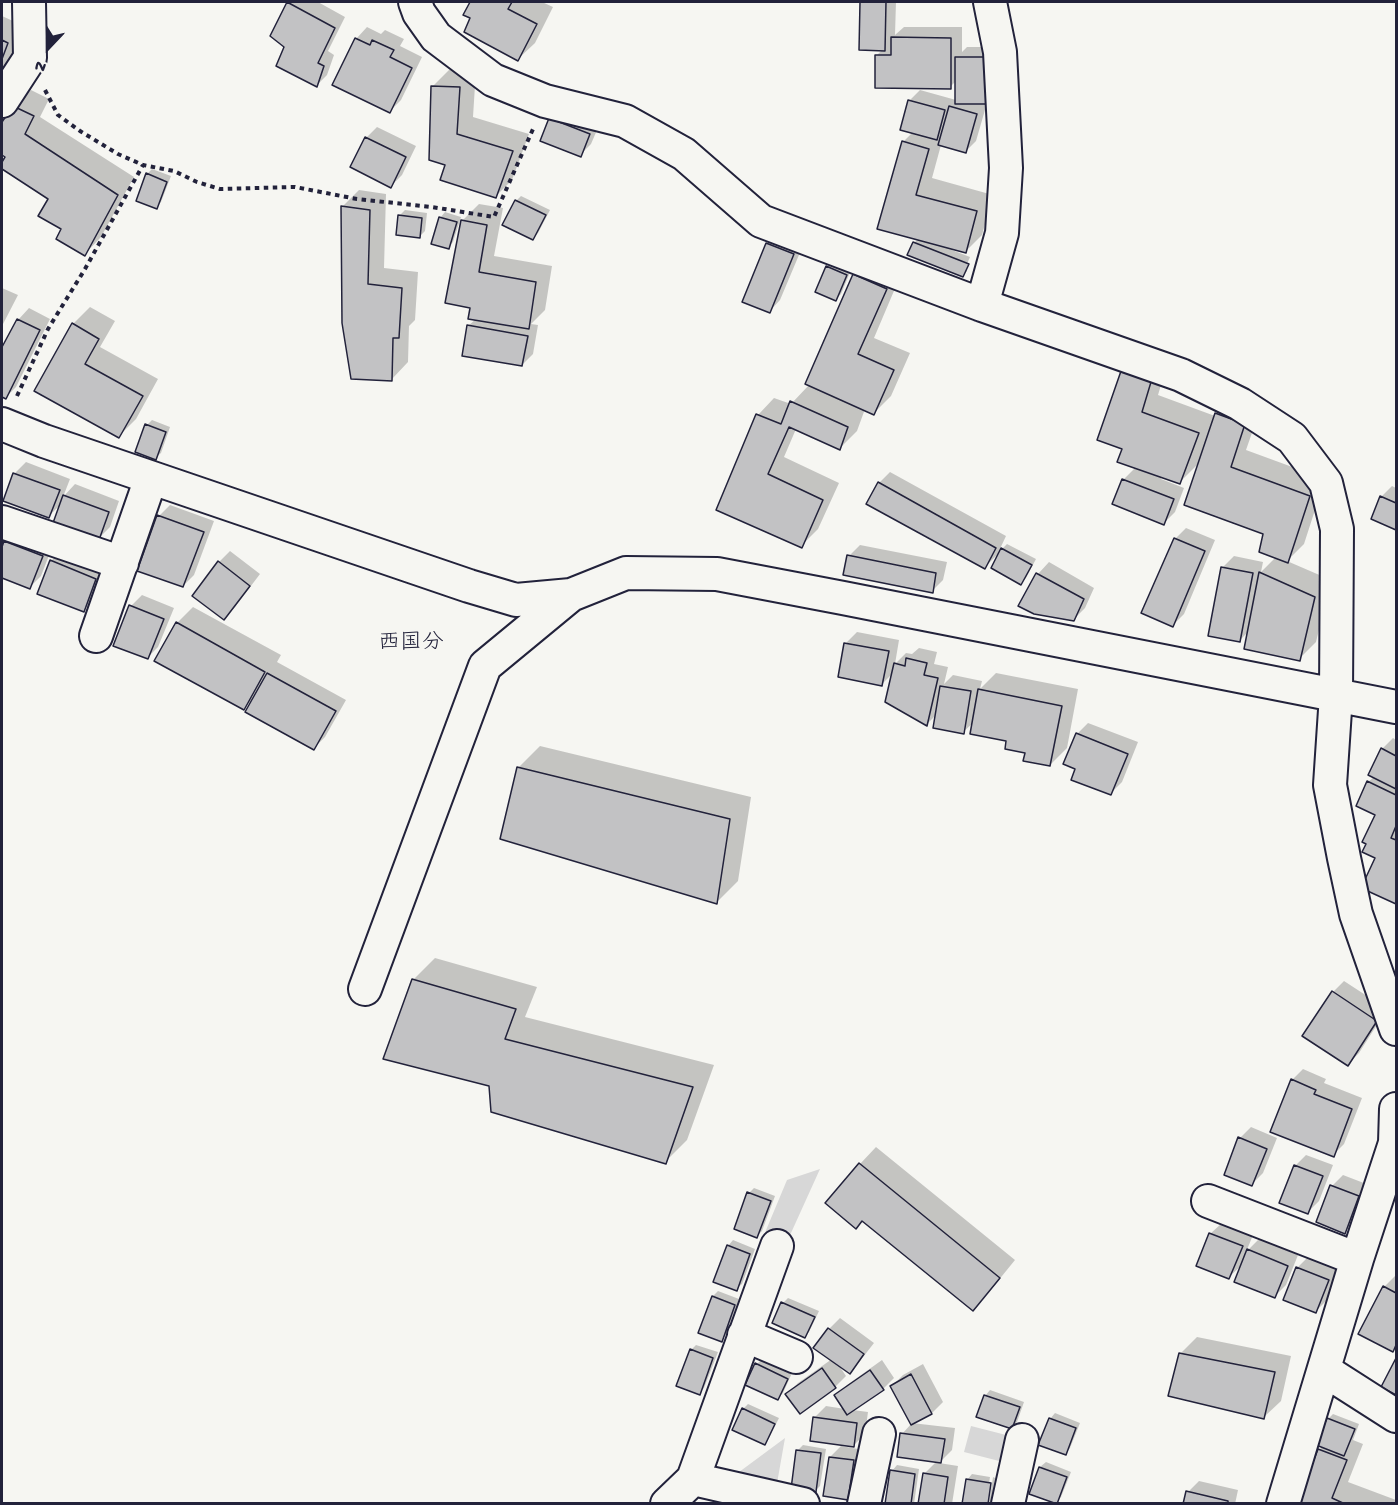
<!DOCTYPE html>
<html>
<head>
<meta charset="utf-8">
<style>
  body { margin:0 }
  #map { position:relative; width:1398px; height:1505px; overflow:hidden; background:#f6f6f2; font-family:"Gochi Hand",sans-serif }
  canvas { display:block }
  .frame { position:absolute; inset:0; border:3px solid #22223b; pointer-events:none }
  .north { position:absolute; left:18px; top:18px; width:60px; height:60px; -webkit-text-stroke:4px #f6f6f2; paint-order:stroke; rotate:202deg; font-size:16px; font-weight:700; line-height:24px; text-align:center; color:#22223b }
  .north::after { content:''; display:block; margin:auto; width:21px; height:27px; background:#22223b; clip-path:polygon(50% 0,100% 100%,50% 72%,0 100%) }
</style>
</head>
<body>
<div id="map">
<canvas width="1398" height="1505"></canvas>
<div class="frame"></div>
<div class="north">N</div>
</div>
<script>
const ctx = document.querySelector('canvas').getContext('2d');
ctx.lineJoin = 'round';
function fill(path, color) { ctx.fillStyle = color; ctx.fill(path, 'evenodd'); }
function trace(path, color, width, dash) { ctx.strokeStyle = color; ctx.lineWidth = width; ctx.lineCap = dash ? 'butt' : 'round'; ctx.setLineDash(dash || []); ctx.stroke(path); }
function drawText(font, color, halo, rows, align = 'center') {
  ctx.font = font + ' "Gochi Hand","Klee One",sans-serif'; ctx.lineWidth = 4.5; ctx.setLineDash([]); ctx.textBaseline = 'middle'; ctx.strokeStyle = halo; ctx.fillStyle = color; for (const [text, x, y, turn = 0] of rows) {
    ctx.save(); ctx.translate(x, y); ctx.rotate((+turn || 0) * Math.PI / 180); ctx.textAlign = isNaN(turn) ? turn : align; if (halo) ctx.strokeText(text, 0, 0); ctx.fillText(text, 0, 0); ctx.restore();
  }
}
fill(new Path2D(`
  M820,1169L786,1244L764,1235L787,1180Z
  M971,1426L1010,1436L1003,1462L964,1452Z
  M785,1438L776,1489L731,1478Z`), '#d7d7d7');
fill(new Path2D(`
  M289,2H318L345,17L328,51L334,55L327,75L316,86L286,46L272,36Z
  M471,2H542L553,7L535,43L518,59L472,17L465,14Z
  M862,2H896L895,35L904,27H962V52L967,47H996L997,91L986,102L987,103L976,141L965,152L941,145L932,178L993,195L982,235L965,252L953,248L952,250L970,257L964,271H967L963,275L914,243L918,239L903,142L913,132L909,101L920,90L956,100V81L950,87L876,56L883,49L861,48Z
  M2,16L24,26L7,67L2,72Z
  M367,27L381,34L385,30L404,39L400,46L422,57L401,100L390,111L356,39Z
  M449,70H476L473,117L529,134L512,180L495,197L447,164L433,86Z
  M31,90L49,99L40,117L134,177L101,237L85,254L50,199L2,167V164L7,156L2,153V125L14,107Z
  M561,108L600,123L591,144L580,155L550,119Z
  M377,127L416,146L402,175L391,186L366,138Z
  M152,169L171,176L161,202L156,207L147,174Z
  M359,190L386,194L384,268L418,272L415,320L409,326L408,362L392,379L342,207Z
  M521,196L550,210L538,233L533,239L516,201Z
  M479,204L503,208L494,256L552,266L545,310L531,324L538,325L533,354L522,365L468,326L476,319L472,307L462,223H460Z
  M405,210L427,213L425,231L419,237L400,215Z
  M445,212L461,217L453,242L448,247L440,218Z
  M778,233L804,243L780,300L769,312L767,244Z
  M871,258L902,272L874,338L910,353L891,396L874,413L865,409L857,431L840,448L796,429L784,457L839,483L818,529L801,546L718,509L758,415L774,398L791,404L809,385L855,275Z
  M833,262L851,270L841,294L836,299L828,267Z
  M2,288L18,295L2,326Z
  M90,307L115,321L100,347L158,379L136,419L119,436L36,390L73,324Z
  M29,308L50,319L16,387L5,398L2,396V350L18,320Z
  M1139,355L1167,365L1158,395L1215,416L1216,413L1233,397L1261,407L1246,450L1325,479L1304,544L1287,561L1331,580L1316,642L1299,659L1249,631L1239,641L1223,567L1234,556L1263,562L1261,572L1276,557L1265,533L1200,462L1179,483L1162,476L1161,479L1184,488L1175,512L1164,523L1123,480L1136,467L1124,448L1122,372Z
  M152,420L170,427L161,453L155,458L147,425Z
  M26,462L70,479L63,497L75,484L119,501L110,527L99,538L61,504L49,516L5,500L15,473Z
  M890,472L1006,536L998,553L1007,544L1036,559L1026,578L1021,583L1000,552L984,568L879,483Z
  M1392,486L1396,488V528L1373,518L1381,497Z
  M170,505L214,521L194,575L183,586L159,516Z
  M1186,528L1215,540L1184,614L1173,625L1175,539Z
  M16,530L53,545L41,576L30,587L2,576V551L5,541Z
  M860,545L947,562L943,580L932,591L849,556Z
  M62,550L106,567L95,599L84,610L51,561Z
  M230,551L260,574L235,607L224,618L219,562Z
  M1049,562L1094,588L1085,608L1074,619L1020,605L1038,574Z
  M142,595L174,608L158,647L147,658L131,606Z
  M193,607L281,655L277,662L346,700L325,737L314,748L253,699L244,708L177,623Z
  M857,632L899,640L895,664L906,653L912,654L919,648L937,652L934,664L948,667L944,684L953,675L982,681L980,689L996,673L1078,689L1067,748L1050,765L1008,740L973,723L963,732L937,714L927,724L893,673L882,684L846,643Z
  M1088,723L1138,742L1122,782L1111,793L1077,769V734Z
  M1393,738L1396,740V902L1363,887L1377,858V814L1368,782L1374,777L1382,749Z
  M540,746L751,797L738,881L716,903L518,768Z
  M435,958L537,987L525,1017L714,1065L687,1140L665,1162L490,1085L413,980Z
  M1344,981L1387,1009L1359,1053L1348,1064L1304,1036L1333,992Z
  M1303,1069L1326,1079L1324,1083L1362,1098L1344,1144L1333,1155L1292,1080Z
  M1251,1127L1277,1138L1263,1173L1252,1184L1240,1138Z
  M876,1147L1015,1260L989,1292L973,1309L860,1164Z
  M1306,1155L1333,1165L1319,1201L1308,1212L1295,1166Z
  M1343,1175L1369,1185L1355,1221L1344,1232L1332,1186Z
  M754,1188L775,1196L762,1231L757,1236L749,1193Z
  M1222,1223L1253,1235L1246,1252L1259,1239L1298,1255L1286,1285L1275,1296L1243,1264L1229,1277L1210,1234Z
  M733,1240L755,1249L742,1284L736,1289L728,1246Z
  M1308,1257L1339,1269L1327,1300L1316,1311L1297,1268Z
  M1395,1276H1396V1346L1392,1350L1384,1287Z
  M718,1291L739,1299L726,1335L721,1340L713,1296Z
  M788,1298L819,1311L809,1332L804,1337L774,1322L783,1303Z
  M840,1318L874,1343L860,1361L849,1372L838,1364L846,1376L835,1387L787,1394L798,1383L832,1359L829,1329Z
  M1197,1337L1291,1356L1281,1401L1264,1417L1180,1354Z
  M696,1345L718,1352L704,1388L699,1393L691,1350Z
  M762,1359L792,1373L783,1393L778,1398L757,1364Z
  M882,1360L894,1378L883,1389L853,1410L868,1412L865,1434L854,1445L815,1417L826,1406L845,1409L836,1396L847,1385Z
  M923,1364L943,1402L932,1413L912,1423L955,1428L952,1450L939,1463L958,1466L952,1504H920L924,1474L937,1461L902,1434L912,1423L892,1386L903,1375Z
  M990,1390L1024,1402L1017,1422L1012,1427L985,1396Z
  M748,1404L779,1418L769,1438L764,1443L743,1409Z
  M1055,1413L1080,1423L1070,1448L1065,1454L1050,1419Z
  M1333,1414L1359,1424L1353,1440L1363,1444L1348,1482L1396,1500V1504H1299L1319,1450L1323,1446L1328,1419Z
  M803,1445L826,1449L820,1486L815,1491L798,1450Z
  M841,1446L864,1450L859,1487L848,1498L830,1457Z
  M1046,1462L1071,1472L1061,1497L1056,1502L1031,1493L1040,1467Z
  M897,1465L919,1469L914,1504H886L892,1471Z
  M972,1474L990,1477L986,1504L967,1480Z
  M993,1477L995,1478L991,1504H989Z
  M1199,1481L1238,1490L1235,1504H1185L1188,1492Z`), '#0003');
const building = new Path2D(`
  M287,2L335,28L318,63L324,66L317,87L276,66L284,47L270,36Z
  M470,2H512L508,9L537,24L518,61L464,32L470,18L463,15Z
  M860,2H886L885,51L859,50Z
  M891,37L951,38V89L875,88V55H891Z
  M355,38L370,45L372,40L394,50L390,57L412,68L390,113L332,85Z
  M2,40L8,43L2,59Z
  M955,57H986V104H955Z
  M431,86L460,87L457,134L513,151L496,198L440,180L445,165L429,160Z
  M908,100L945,110L937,140L900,130Z
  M13,106L34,116L25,134L118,195L85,256L56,239L61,229L38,216L48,199L2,169V162L5,157L2,155V122Z
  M949,106L977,114L966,153L938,145Z
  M549,118L590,134L581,157L540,141Z
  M365,137L406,157L391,188L350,167Z
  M902,141L929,149L916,195L977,211L966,253L877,229Z
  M146,173L167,182L157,209L136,201Z
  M515,200L546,215L533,240L502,225Z
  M341,206L370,210L368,284L402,288L399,338H393L392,381L351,379L342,323Z
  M398,215L422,218L420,238L396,235Z
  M439,217L457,222L449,249L431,244Z
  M461,220L487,225L479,272L536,282L529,329L468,319L470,308L445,303Z
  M913,242L969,264L963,277L907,255Z
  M766,243L794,254L770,313L742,302Z
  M826,266L847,275L836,301L815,292Z
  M853,274L887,289L858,354L894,370L874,415L805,384Z
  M17,319L40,330L6,399L2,397V347Z
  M72,323L99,339L85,364L143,396L119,438L34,391Z
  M467,325L528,336L522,366L462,356Z
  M1121,371L1151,382L1142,412L1199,433L1180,484L1117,462L1122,449L1097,440Z
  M790,401L848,427L840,450L789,427L768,474L823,500L802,548L716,510L756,414L781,424Z
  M1215,413L1245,424L1231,467L1310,496L1288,563L1259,552L1263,534L1184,505Z
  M145,424L166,432L156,460L135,452Z
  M13,473L60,490L49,518L3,501Z
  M1122,479L1174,499L1164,525L1112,504Z
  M878,482L996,548L985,569L866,504Z
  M63,495L109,512L99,540L53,523Z
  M1380,496L1396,503V530L1371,519Z
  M157,515L204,532L183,587L137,571Z
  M1174,538L1205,551L1173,627L1141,613Z
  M4,541L43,556L30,589L2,578V547Z
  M1001,548L1032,565L1021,585L991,568Z
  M847,555L936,573L933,593L843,575Z
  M50,560L96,579L84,612L37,594Z
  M218,561L250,586L224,620L192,596Z
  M1221,567L1253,573L1240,642L1208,636Z
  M1259,572L1315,597L1300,661L1244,649Z
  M1036,573L1084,599L1074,621L1034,614L1018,606Z
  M129,605L164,619L148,659L113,646Z
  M176,622L265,672L244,710L154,661Z
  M844,643L889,651L882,686L838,677Z
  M906,658L927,663L924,675L938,678L927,726L885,702L894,663L905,666Z
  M267,673L336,711L314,750L245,712Z
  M940,686L971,691L964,734L933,728Z
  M978,689L1062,706L1050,766L1023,761L1025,753L1005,749L1006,741L970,734Z
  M1076,733L1128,754L1111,795L1071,780L1075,769L1063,764Z
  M1381,748L1396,756V789L1368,775Z
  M517,767L730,819L717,904L500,839Z
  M1367,781L1396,795V826L1391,838L1396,840V904L1361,888L1375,858L1362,852L1366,844L1362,842L1375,815L1356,806Z
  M412,979L516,1009L505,1039L693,1087L666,1164L491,1112L489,1086L383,1059Z
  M1332,991L1377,1021L1348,1066L1302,1036Z
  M1291,1079L1316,1090L1314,1094L1352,1109L1334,1157L1270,1132Z
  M1238,1137L1267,1149L1252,1186L1224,1175Z
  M859,1163L1000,1278L973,1311L862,1221L856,1229L825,1203Z
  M1294,1165L1323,1176L1308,1214L1279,1203Z
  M1330,1185L1359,1196L1345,1234L1316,1222Z
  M747,1192L771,1201L757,1238L734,1229Z
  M1209,1233L1243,1246L1229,1279L1196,1266Z
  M727,1245L750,1254L737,1291L713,1282Z
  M1247,1249L1288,1266L1275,1298L1234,1282Z
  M1296,1267L1329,1280L1316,1313L1283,1300Z
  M1383,1286L1396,1293V1345L1393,1352L1358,1334Z
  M712,1296L735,1305L722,1342L698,1333Z
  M781,1302L815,1317L805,1338L772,1323Z
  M828,1328L864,1354L850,1374L813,1348Z
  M690,1349L713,1358L700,1395L676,1386Z
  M1179,1353L1275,1372L1264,1419L1168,1396Z
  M1396,1358V1395L1381,1387Z
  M755,1363L788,1379L778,1400L745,1385Z
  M822,1368L836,1388L800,1414L785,1394Z
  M870,1370L884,1390L847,1415L834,1395Z
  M911,1374L932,1414L911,1425L890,1386Z
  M984,1395L1020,1407L1012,1429L976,1417Z
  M742,1408L775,1424L765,1445L732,1430Z
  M813,1417L857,1423L854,1447L810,1441Z
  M1049,1418L1076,1428L1066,1455L1038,1445Z
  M1327,1418L1355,1429L1344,1456L1316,1445Z
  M900,1433L945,1439L941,1463L897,1457Z
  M1318,1449L1347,1460L1332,1498L1345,1504H1297Z
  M796,1450L821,1453L816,1492L791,1489Z
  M829,1457L854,1460L848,1500L823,1496Z
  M1039,1467L1067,1477L1057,1504L1029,1494Z
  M890,1470L915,1474L911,1504H885Z
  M923,1473L948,1477L944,1504H918Z
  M966,1479L991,1483L988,1504H962Z
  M1186,1491L1228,1501V1504H1183Z`);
fill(building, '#c2c2c4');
trace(building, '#22223b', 1.5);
const minor = new Path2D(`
  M415,2L419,13L436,37L493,80L545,101L625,121L684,154L761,221L982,305L1181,375L1240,404L1292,438L1326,483L1337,529L1336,695L1330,785L1344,858L1356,914L1396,1029
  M2,101L30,58L29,2
  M982,305L1002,233L1006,168L1000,52L990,2
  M2,424L44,441L469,586L516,600L571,595L626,573L717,574L843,598L1396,707
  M2,522L122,563
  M96,636L151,478
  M365,989L485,666L571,595
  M1208,1201L1357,1259
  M777,1246L693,1479L803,1504
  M744,1335L796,1357
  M1324,1370L1396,1416
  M667,1504L693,1479
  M864,1504L879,1434
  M1008,1504L1022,1440
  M1283,1504L1357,1259L1395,1143L1396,1109`);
trace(minor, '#22223b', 36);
trace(new Path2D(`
  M45,90L58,115L80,131L118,154L143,165L174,171L197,182L220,189L295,187L357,199L432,207L494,217L533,129
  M17,396L48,329L85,269L143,165`), '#22223b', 4, [4.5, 4.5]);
trace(minor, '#f6f6f2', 32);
drawText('22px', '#22223b', '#f6f6f2', [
  ["西国分",411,645]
]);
</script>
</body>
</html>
